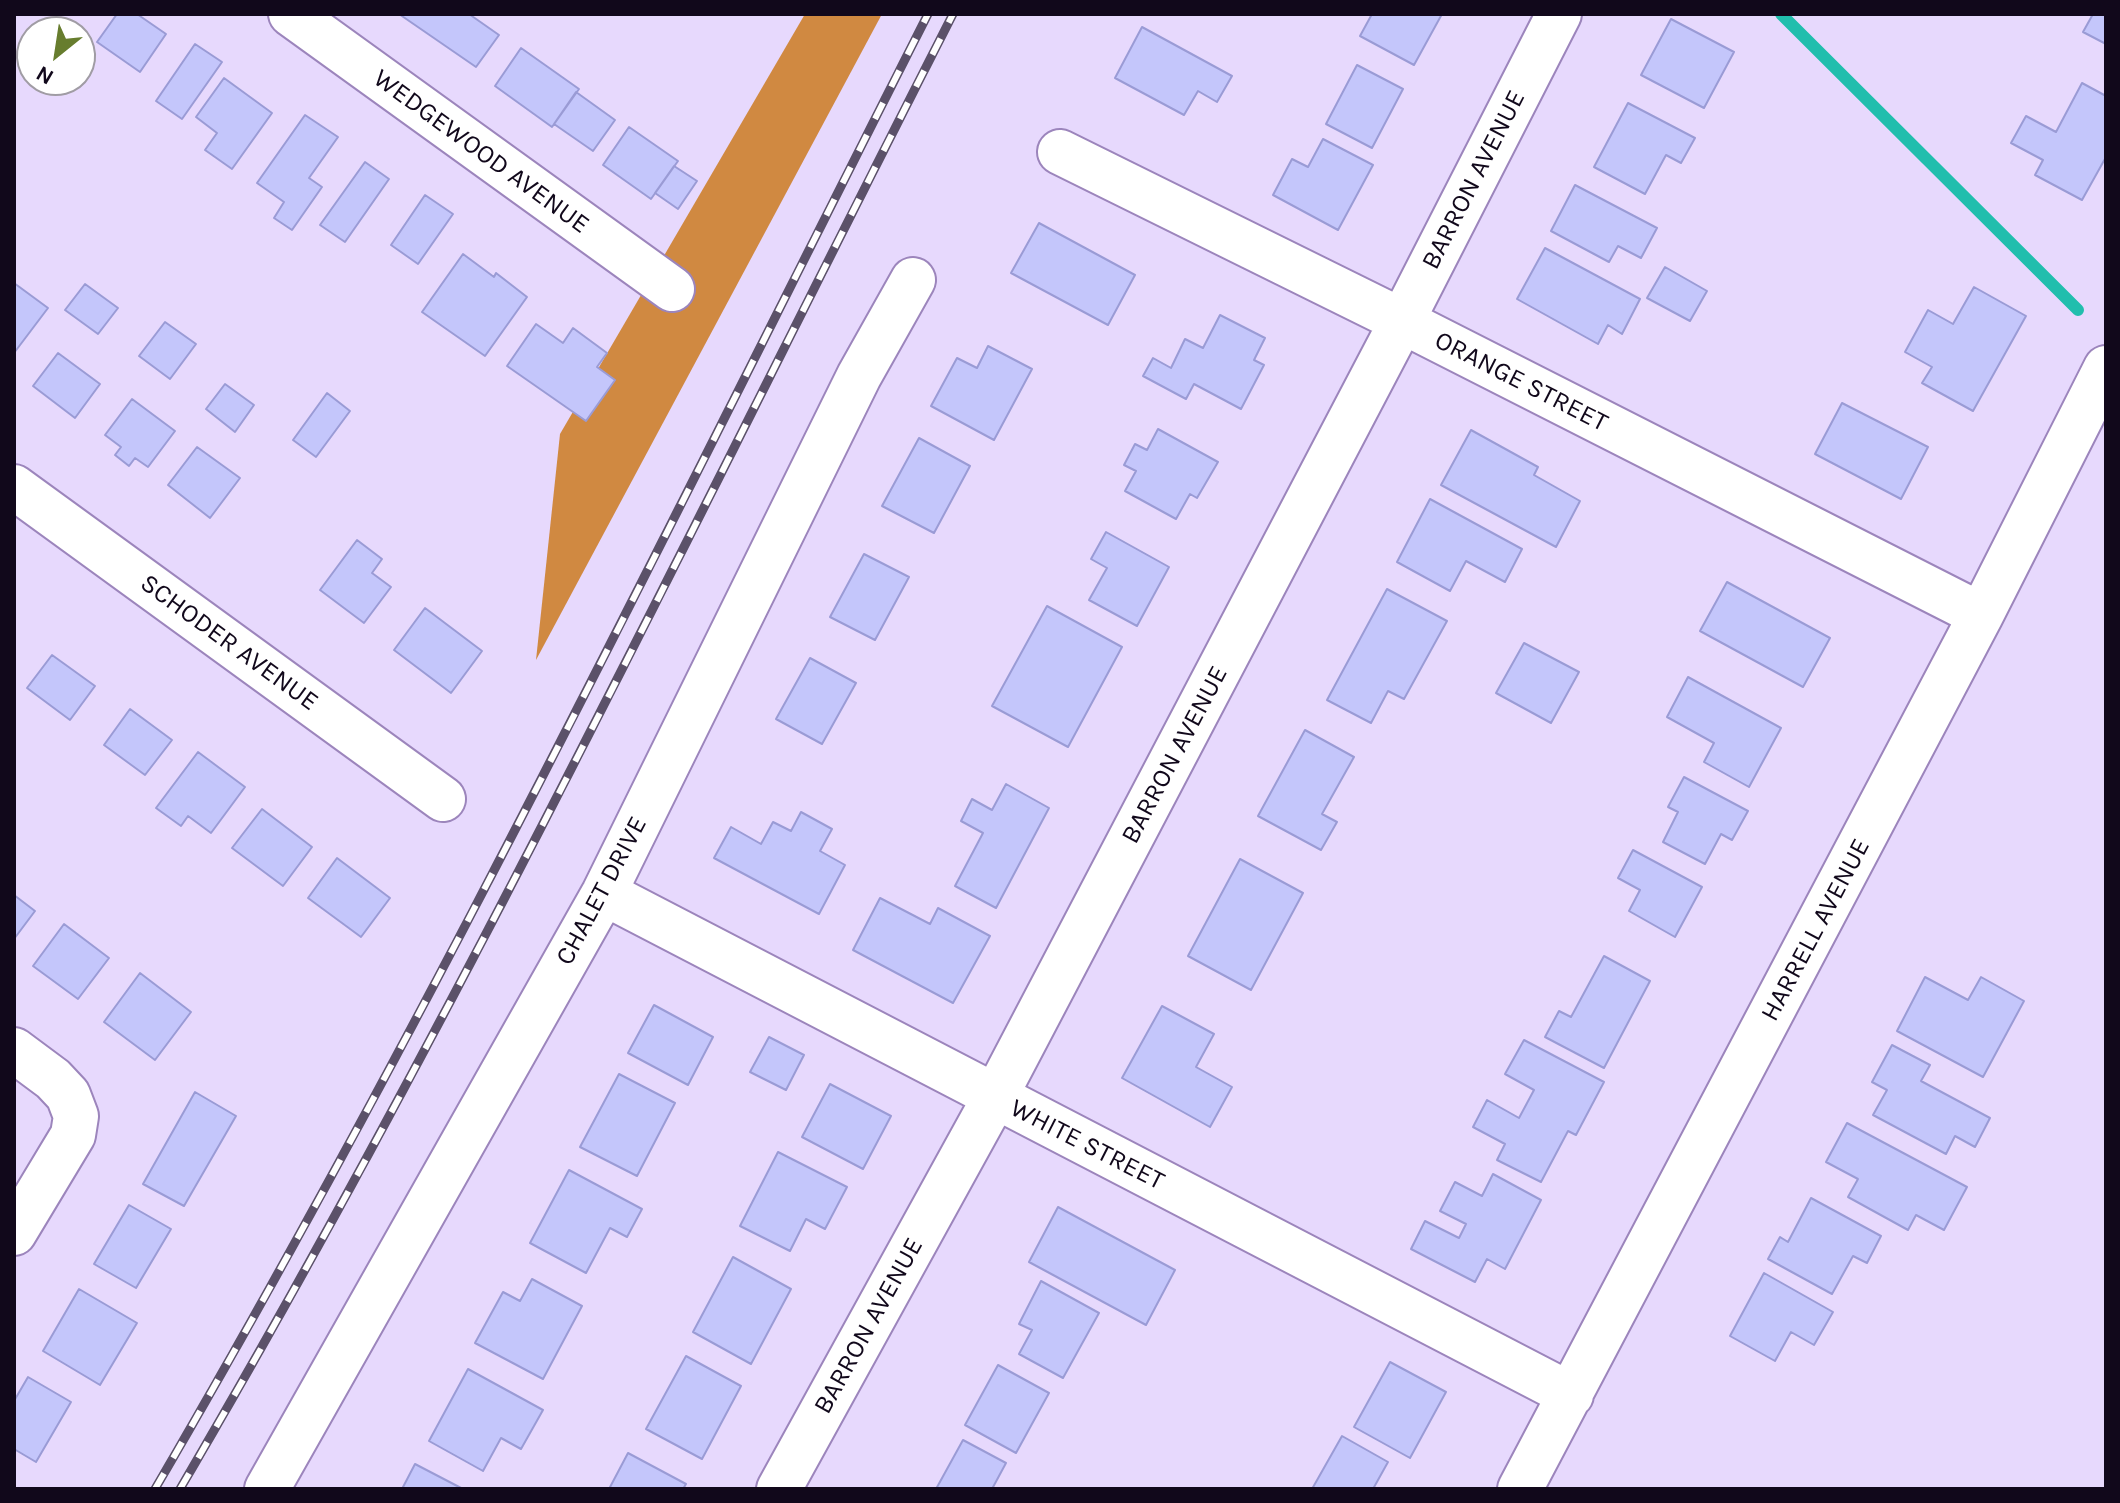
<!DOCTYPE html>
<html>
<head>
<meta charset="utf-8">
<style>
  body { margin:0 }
  #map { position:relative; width:2120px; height:1503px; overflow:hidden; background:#e7d9fd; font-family:Karla,sans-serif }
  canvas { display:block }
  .frame { position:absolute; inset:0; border:16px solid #11081b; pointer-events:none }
  .north { position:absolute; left:16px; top:16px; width:80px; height:80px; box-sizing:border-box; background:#fff; border:2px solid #a09ca4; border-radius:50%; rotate:210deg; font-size:22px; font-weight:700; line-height:32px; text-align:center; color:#11081b }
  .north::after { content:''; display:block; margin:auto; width:28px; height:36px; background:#677d2e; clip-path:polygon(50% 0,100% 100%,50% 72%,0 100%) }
</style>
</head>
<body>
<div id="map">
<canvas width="2120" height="1503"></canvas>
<div class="frame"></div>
<div class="north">N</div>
</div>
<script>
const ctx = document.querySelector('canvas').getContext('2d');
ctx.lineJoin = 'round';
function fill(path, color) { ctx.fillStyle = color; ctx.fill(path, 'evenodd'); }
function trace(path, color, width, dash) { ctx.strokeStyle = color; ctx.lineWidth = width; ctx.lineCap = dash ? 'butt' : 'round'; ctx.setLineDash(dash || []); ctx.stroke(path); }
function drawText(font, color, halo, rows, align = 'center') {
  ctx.font = font + ' Karla,sans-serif'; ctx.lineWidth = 6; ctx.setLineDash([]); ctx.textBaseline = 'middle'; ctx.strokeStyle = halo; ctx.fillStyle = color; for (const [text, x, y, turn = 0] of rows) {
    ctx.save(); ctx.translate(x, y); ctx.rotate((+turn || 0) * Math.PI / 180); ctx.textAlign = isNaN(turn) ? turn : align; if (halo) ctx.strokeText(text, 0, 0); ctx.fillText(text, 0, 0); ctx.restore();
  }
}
fill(new Path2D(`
  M805,14H882L536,660L560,434Z`), '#d08941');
trace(new Path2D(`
  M1781,14L2078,310`), '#21bead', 12);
const building = new Path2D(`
  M117,14H137L166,34L140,72L97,42Z
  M399,14H469L499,35L476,67Z
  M1372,14H1442L1414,65L1360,36Z
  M2093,14H2106V44L2083,32Z
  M1671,19L1734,52L1704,108L1641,75Z
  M1142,27L1232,76L1217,102L1198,91L1184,115L1115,78Z
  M195,44L222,62L182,119L156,101Z
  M521,48L579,89L552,127L495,86Z
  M1357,65L1403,89L1372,148L1326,124Z
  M224,78L272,113L232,169L205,150L217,133L196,117Z
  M2082,83L2106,96V157L2082,200L2035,175L2043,160L2011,143L2026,116L2056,132Z
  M576,92L615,120L593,151L554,124Z
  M1628,103L1695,138L1681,163L1666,155L1645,194L1594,167Z
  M305,115L338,137L309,178L322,187L292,230L274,218L284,202L257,183Z
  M629,127L678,161L651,199L603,165Z
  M1323,139L1373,165L1338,230L1273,195L1292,159L1308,167Z
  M365,162L389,179L345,242L320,225Z
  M674,166L697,181L678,209L655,193Z
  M1575,185L1657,228L1641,258L1618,246L1609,262L1551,231Z
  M425,195L453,214L418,264L391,245Z
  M1039,223L1135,275L1108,325L1011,273Z
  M1545,248L1640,299L1622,334L1608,325L1598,344L1517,299Z
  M463,254L494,277L496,273L527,297L485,356L422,312Z
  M1665,267L1707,291L1690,321L1647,298Z
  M14,283L48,308L14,353Z
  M85,284L118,308L98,334L65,310Z
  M1974,287L2026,316L1973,411L1922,383L1932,367L1905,352L1928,310L1953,324Z
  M1220,315L1265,338L1254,360L1264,365L1241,409L1194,384L1186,399L1143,376L1153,358L1171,368L1185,339L1203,348Z
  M165,322L196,344L170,379L139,356Z
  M536,324L563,343L573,328L607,353L597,367L615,380L586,421L507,366Z
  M988,346L1032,369L994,440L931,406L957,358L977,368Z
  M58,353L100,384L75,418L33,386Z
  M225,384L254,405L235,432L206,409Z
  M327,393L350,411L316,457L293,440Z
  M132,399L175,431L148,467L135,458L129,466L115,455L121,447L105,435Z
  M1842,403L1928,447L1901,499L1815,454Z
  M1158,429L1218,462L1197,498L1190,494L1176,519L1125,491L1136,471L1124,465L1135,444L1147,450Z
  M1471,430L1538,467L1534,475L1580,501L1556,547L1441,485Z
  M919,438L970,466L934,533L882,506Z
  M197,447L240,478L210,518L168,485Z
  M1430,499L1522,549L1505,582L1466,561L1450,591L1397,562Z
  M1106,532L1169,567L1137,626L1089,600L1107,568L1091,559Z
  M357,540L382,559L372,573L391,587L364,623L320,590Z
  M864,554L909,577L875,640L830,617Z
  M1727,582L1830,638L1803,687L1700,631Z
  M1387,589L1447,621L1404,699L1388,691L1371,723L1327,700Z
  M1047,606L1122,647L1068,747L992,706Z
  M425,608L482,651L451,693L394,650Z
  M1524,643L1579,672L1551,723L1496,693Z
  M52,655L95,686L70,720L27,688Z
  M810,658L856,683L822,744L776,719Z
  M1688,677L1781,728L1749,787L1704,762L1714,743L1667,717Z
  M130,709L172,740L145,775L104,745Z
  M1305,730L1354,757L1322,814L1337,822L1321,850L1258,816Z
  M198,752L245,787L211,833L188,816L181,826L156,808Z
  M1684,777L1748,811L1732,840L1721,834L1705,864L1663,842L1678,812L1668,807Z
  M1006,784L1049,808L996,908L955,886L983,833L961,821L972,799L992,810Z
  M262,809L312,847L283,886L232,848Z
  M801,812L832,829L820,851L845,865L819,914L714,858L731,827L761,844L773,822L791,831Z
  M1633,850L1702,887L1675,937L1629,911L1640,890L1618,878Z
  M337,858L390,898L361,937L308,898Z
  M1240,859L1303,893L1251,990L1188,956Z
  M14,895L35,911L14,939Z
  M880,898L930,924L938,908L990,936L953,1003L853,950Z
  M64,924L109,958L78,999L33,966Z
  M1604,956L1650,981L1604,1068L1545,1037L1559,1011L1571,1017Z
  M140,973L191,1012L155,1060L104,1022Z
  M1925,977L1968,1000L1981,977L2024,1001L1983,1077L1897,1031Z
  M654,1005L713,1037L688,1085L628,1053Z
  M1162,1006L1214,1034L1196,1067L1232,1087L1210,1127L1122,1078Z
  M769,1037L804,1055L786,1090L750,1072Z
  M1524,1040L1604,1082L1576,1135L1568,1131L1541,1182L1497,1160L1505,1144L1473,1127L1487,1100L1519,1118L1534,1090L1505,1074Z
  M1892,1045L1930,1065L1921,1081L1990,1118L1975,1147L1955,1136L1946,1154L1873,1115L1887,1090L1872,1082Z
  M619,1074L675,1103L637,1176L580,1147Z
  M830,1084L891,1116L863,1169L802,1137Z
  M195,1092L236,1116L184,1206L143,1184Z
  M1847,1123L1967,1187L1944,1230L1916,1215L1908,1230L1848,1197L1858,1179L1826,1162Z
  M778,1152L847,1187L825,1229L806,1219L790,1251L740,1226Z
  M569,1170L642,1209L627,1237L610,1228L586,1273L530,1243Z
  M1493,1174L1541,1200L1505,1269L1487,1259L1475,1282L1411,1249L1425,1221L1459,1238L1466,1224L1440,1211L1455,1182L1482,1196Z
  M1811,1198L1881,1236L1867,1263L1853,1256L1832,1294L1768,1259L1780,1237L1788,1242Z
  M129,1205L171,1229L136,1288L94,1264Z
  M1058,1207L1175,1270L1146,1325L1029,1262Z
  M733,1257L791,1289L751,1364L693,1332Z
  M1764,1273L1833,1312L1814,1345L1791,1332L1775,1361L1730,1336Z
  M532,1279L582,1306L543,1379L475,1343L503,1292L520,1301Z
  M1041,1281L1099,1313L1063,1378L1019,1354L1032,1330L1019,1324Z
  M79,1289L137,1323L100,1385L43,1351Z
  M686,1356L741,1386L702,1459L646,1429Z
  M1390,1362L1446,1392L1410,1458L1354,1427Z
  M998,1365L1049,1393L1016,1453L965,1425Z
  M468,1369L543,1410L521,1449L501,1438L483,1471L429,1441Z
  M28,1377L71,1402L36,1462L14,1449V1401Z
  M1342,1436L1388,1462L1373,1489H1312Z
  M963,1440L1006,1463L992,1489H936Z
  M628,1453L686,1484L683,1489H609Z
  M415,1464L463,1489H402Z`);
fill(building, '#c4c6fb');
trace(building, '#9a9bd5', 2);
const minor = new Path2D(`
  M291,14L672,289
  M1060,152L1402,321L1981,615
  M14,487L443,799
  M604,893L1571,1395
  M14,1050L53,1079L68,1095L76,1116L73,1135L14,1233
  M267,1489L604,893L859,376L913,280
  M779,1489L995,1097L1402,321L1559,14
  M1520,1489L1981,615L2106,368`);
trace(minor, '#9c85bc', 48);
trace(minor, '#fff', 44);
const rail = new Path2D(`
  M155,1489C435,1010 677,509 928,14
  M180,1489C461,1010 701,508 953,14`);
trace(rail, '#5b5169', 9);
trace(rail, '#fff', 6, [18]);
drawText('26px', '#11081b', '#fff', [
  ["WEDGEWOOD AVENUE",481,152,36],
  ["BARRON AVENUE",1474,180,-63],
  ["ORANGE STREET",1521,382,27],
  ["SCHODER AVENUE",229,643,36],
  ["BARRON AVENUE",1175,755,-62],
  ["CHALET DRIVE",602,891,-62],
  ["HARRELL AVENUE",1816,930,-62],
  ["WHITE STREET",1087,1145,27],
  ["BARRON AVENUE",869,1326,-61]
]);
</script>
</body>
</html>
